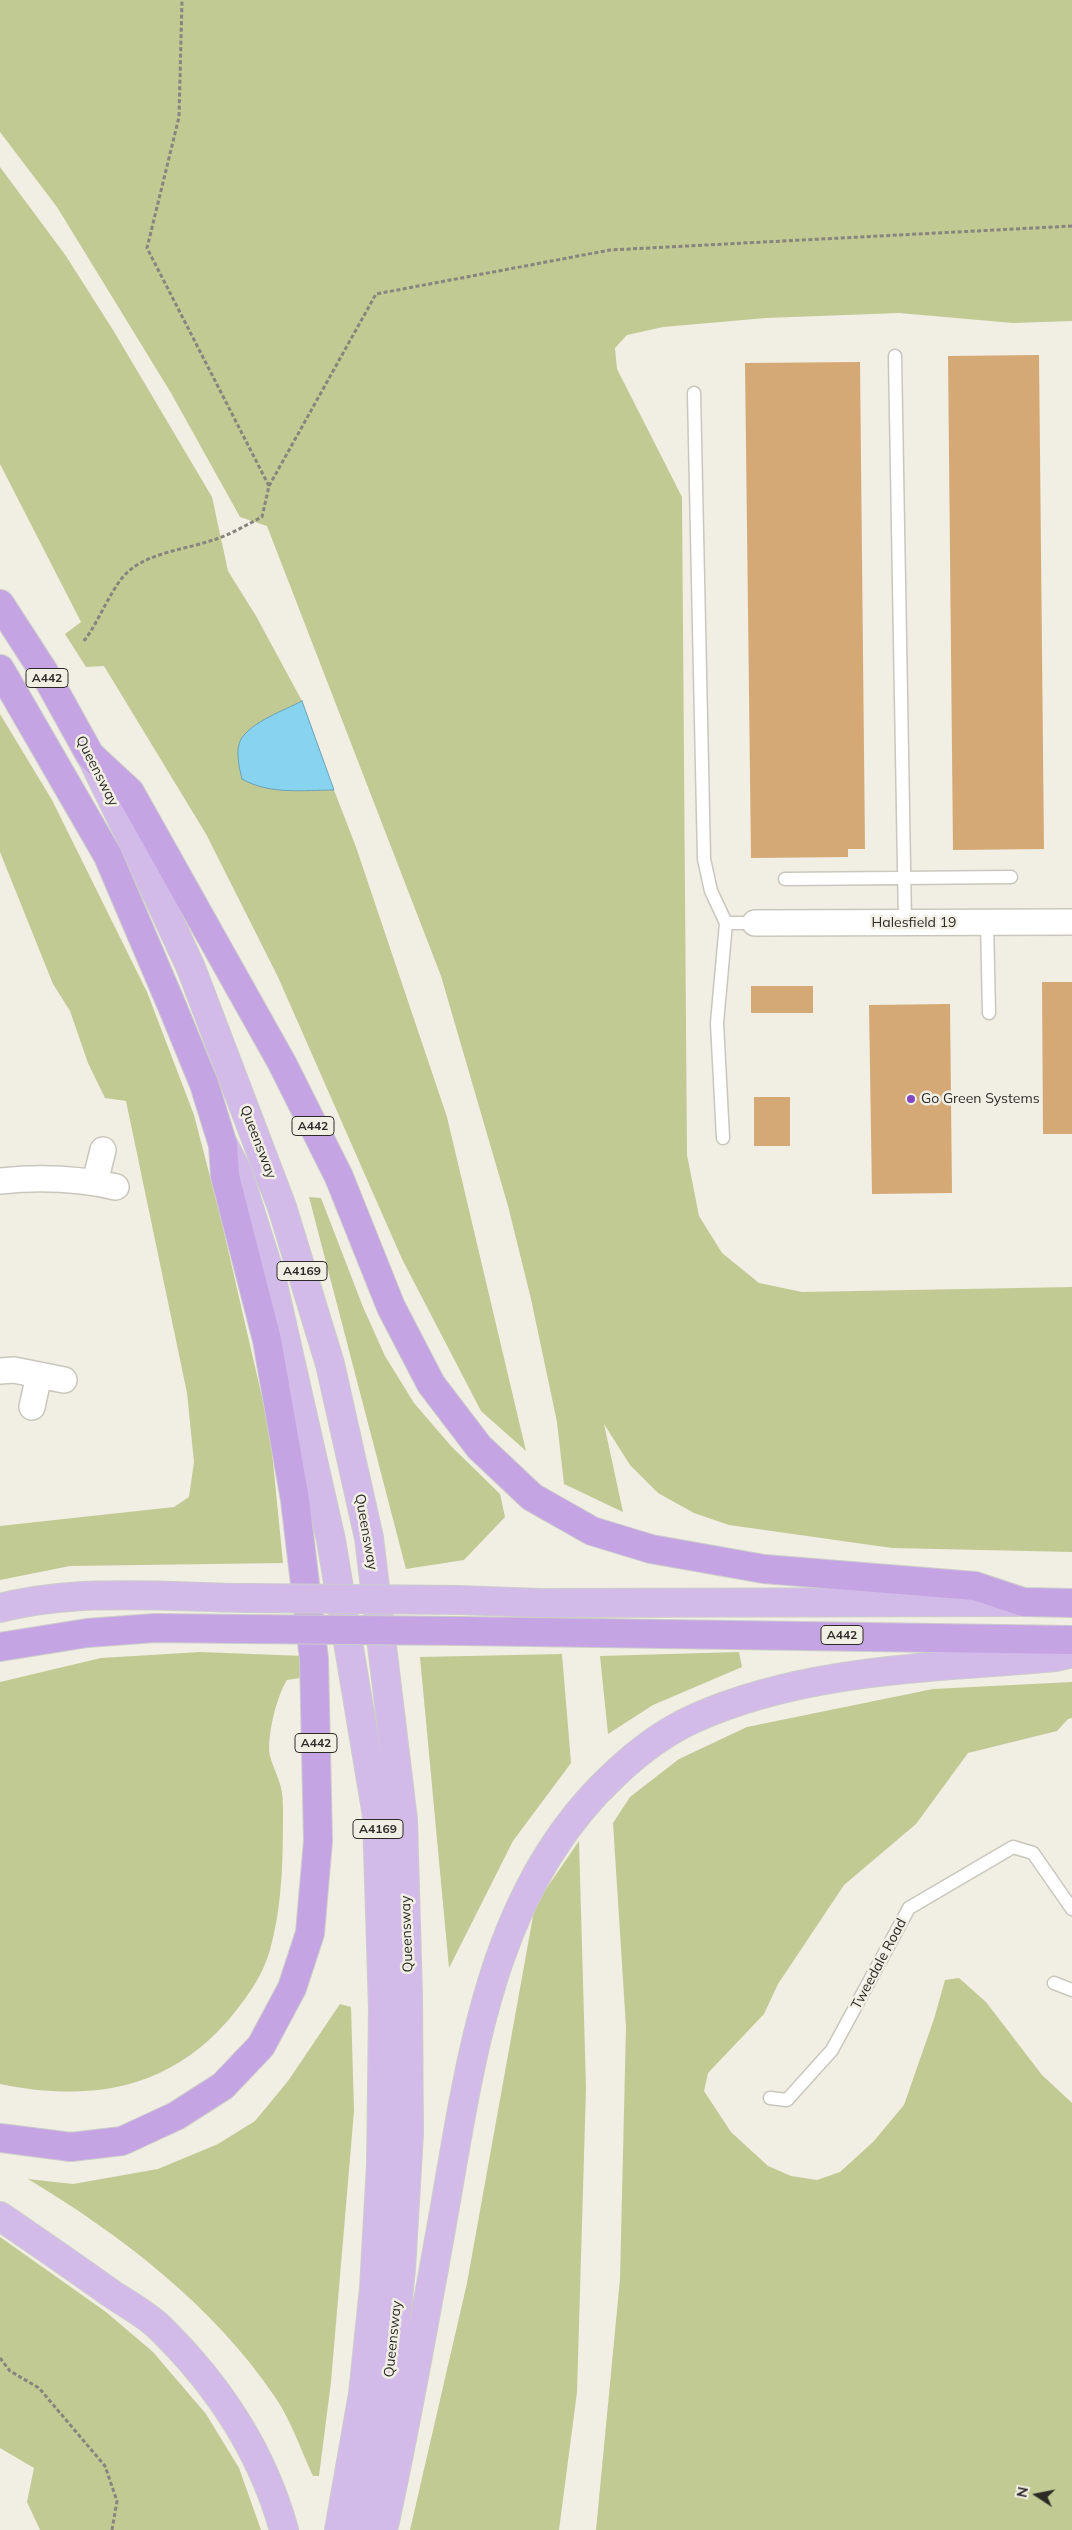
<!DOCTYPE html>
<html>
<head>
<meta charset="utf-8">
<style>
  body { margin:0 }
  #map { position:relative; width:1072px; height:2530px; overflow:hidden; background:#f1eee4; font-family:Mulish,sans-serif }
  canvas { display:block }
  .north { position:absolute; left:1012px; top:2470px; width:50px; height:50px; -webkit-text-stroke:4px #f1eee4; paint-order:stroke; rotate:281deg; font-size:14px; font-weight:700; line-height:20px; text-align:center; color:#2c2b27 }
  .north::after { content:''; display:block; margin:auto; width:18px; height:22px; background:#2c2b27; clip-path:polygon(50% 0,100% 100%,50% 72%,0 100%) }
</style>
</head>
<body>
<div id="map">
<canvas width="1072" height="2530"></canvas>
<div class="north">N</div>
</div>
<script>
const ctx = document.querySelector('canvas').getContext('2d');
ctx.lineJoin = 'round';
function fill(path, color) { ctx.fillStyle = color; ctx.fill(path, 'evenodd'); }
function trace(path, color, width, dash) { ctx.strokeStyle = color; ctx.lineWidth = width; ctx.lineCap = dash ? 'butt' : 'round'; ctx.setLineDash(dash || []); ctx.stroke(path); }
function drawText(font, color, halo, rows, align = 'center') {
  ctx.font = font + ' Mulish,sans-serif'; ctx.lineWidth = 5; ctx.setLineDash([]); ctx.textBaseline = 'middle'; ctx.strokeStyle = halo; ctx.fillStyle = color; for (const [text, x, y, turn = 0] of rows) {
    ctx.save(); ctx.translate(x, y); ctx.rotate((+turn || 0) * Math.PI / 180); ctx.textAlign = isNaN(turn) ? turn : align; if (halo) ctx.strokeText(text, 0, 0); ctx.fillText(text, 0, 0); ctx.restore();
  }
}
fill(new Path2D(`
  M0,0H1072V321L1013,323L899,313L766,318L663,327L627,335L615,348L617,369L682,497L687,1155L699,1216L722,1253L759,1283L802,1292L1072,1287V1552L892,1548L729,1525L694,1513L658,1493L630,1465L604,1424L623,1512L564,1484L557,1422L531,1299L508,1206L441,976L267,526L240,517L171,393L57,207L0,132Z
  M0,167L66,256L113,330L212,497L228,571L256,616L302,701L253,727L238,761L242,778C270,795 303,790 334,790L356,847L447,1117L526,1451L481,1411L402,1259L278,977L206,834L104,666L86,667L65,634L81,622L0,464Z
  M0,714L52,800L147,992L194,1115L221,1219L270,1432L283,1563L70,1566L0,1580V1526L174,1507L189,1497L194,1462L187,1393L126,1101L105,1098L88,1063L70,1011L53,984L0,852Z
  M309,1197L321,1198L363,1307L385,1356L414,1403L451,1446L500,1494L505,1517L464,1560L406,1569Z
  M200,1652L304,1656L306,1677L287,1680C277,1695 266,1738 270,1756C276,1777 283,1782 283,1807C283,1855 283,1903 270,1950C263,1974 250,1993 235,2012C174,2089 92,2103 0,2084V1682L101,1658Z
  M739,1652L742,1667L653,1705L608,1734L600,1656Z
  M562,1654L571,1763L513,1841L449,1968L420,1657Z
  M1072,1682V1718L1068,1719L1057,1731L968,1753L916,1824L844,1885L778,1984L764,2014L708,2073L704,2091L731,2132L768,2166L791,2176L817,2180L840,2172L873,2142L904,2105L934,2019L945,1980L959,1978L986,2002L1042,2075L1072,2103V2530H596L620,2279L626,2027L613,1823L630,1797L679,1759L747,1727L933,1689Z
  M579,1841L586,2088L577,2392L559,2530H410L467,2283L535,1905Z
  M340,2004L351,2007L354,2111L331,2382L319,2476H313C301,2451 291,2420 275,2397C214,2306 121,2235 28,2179L73,2184L158,2169L218,2144L255,2121L288,2081Z
  M0,2237L106,2312L153,2352L206,2414L239,2468L261,2530H40L27,2502L34,2468L0,2448Z`), '#c1ca92');
const water = new Path2D(`
  M302,701L334,790C303,790 270,795 242,779C239,767 235,750 241,739C253,721 283,711 302,701Z`);
fill(water, '#88d3f0');
trace(water, '#6ca1b4', 1);
fill(new Path2D(`
  M1039,355L1044,849L953,850L948,356Z
  M860,362L865,849H848V857L751,858L745,363Z
  M1042,982H1072V1134H1043Z
  M751,986H813V1013H751Z
  M950,1004L952,1193L872,1194L869,1005Z
  M754,1097H790V1146H754Z`), '#d4a975');
const service = new Path2D(`
  M895,356L905,923
  M694,393L704,859L711,891L726,923H755
  M785,879L1011,877
  M987,922L989,1013
  M723,1138L717,1023L726,923
  M1054,1983L1072,1990
  M770,2098L787,2100L832,2050L909,1908L1013,1847L1033,1853L1072,1909`);
const minor = new Path2D(`
  M755,923L1072,922
  M0,1181C39,1177 77,1178 116,1187
  M95,1182L103,1150
  M0,1371L14,1370L64,1380
  M32,1407L39,1375`);
const primary = new Path2D(`
  M91,756L132,840L191,968L282,1207L330,1364L369,1538L403,1820L408,1994L409,2133L401,2269L388,2393L365,2530
  M224,1146L238,1173L272,1280L331,1540L377,1816L383,2010L381,2165L374,2288L363,2394L339,2530
  M458,1600L540,1603L1017,1602
  M0,1608C79,1588 166,1597 247,1598
  M0,2216C36,2241 73,2266 109,2292C125,2303 144,2313 158,2326C217,2383 262,2451 284,2530
  M383,2530C405,2430 423,2330 441,2229C470,2068 488,1891 615,1774C638,1752 665,1732 693,1719C806,1668 935,1668 1056,1657L1072,1653`);
const trunk = new Path2D(`
  M0,604L44,672L90,755L130,792L282,1063L339,1177L391,1307L431,1384L479,1447L532,1497L592,1531L651,1549L764,1569L975,1586L1023,1602L1072,1603
  M0,669L108,856L172,1006L204,1084L223,1145L225,1176L267,1340L295,1500L314,1659L318,1841L310,1933L292,1988L261,2046L223,2086L176,2116L122,2141L71,2147L0,2138
  M462,1631L1072,1640
  M0,1647L87,1633L155,1628L245,1629`);
trace(service, '#c9c7bd', 15);
trace(minor, '#c9c7bd', 28);
trace(primary, '#cccccb', 30);
trace(trunk, '#cccccb', 30);
trace(new Path2D(`
  M269,486L376,294L610,250L1072,226
  M84,641C99,622 113,583 130,570C152,552 187,549 213,540C230,535 246,525 262,517L269,486L147,248L179,117L182,0
  M0,2358L10,2371L39,2388L105,2466L117,2501L112,2530`), '#87857e', 3, [4, 2.5]);
trace(service, '#fff', 12);
trace(minor, '#fff', 25);
trace(primary, '#d3bbe9', 28);
trace(trunk, '#c4a4e2', 28);
const primaryBridge = new Path2D(`
  M247,1598L458,1600`);
const trunkBridge = new Path2D(`
  M245,1629L462,1631`);
trace(primaryBridge, '#cccccb', 30, []);
trace(trunkBridge, '#cccccb', 30, []);
trace(primaryBridge, '#d3bbe9', 28);
trace(trunkBridge, '#c4a4e2', 28);
for (const [x, y, r, color] of [
  [911,1099,5,"#8049c1"]
]) { const dot = new Path2D(); dot.arc(x, y, r, 0, 2 * Math.PI); ctx.fillStyle = color; ctx.fill(dot); trace(dot, '#f1eee4', 2); }
for (const [x, y, w] of [
  [47,678,42],
  [313,1126,42],
  [302,1271,50],
  [842,1635,42],
  [316,1743,42],
  [378,1829,50]
]) { const box = new Path2D(); box.roundRect(x - w / 2, y - 9.5, w, 19, 4); ctx.fillStyle = '#f1eee4'; ctx.fill(box); trace(box, '#2c2b27', 1); }
drawText('bold 12px', '#2c2b27', null, [
  ["A442",47,678],
  ["A442",313,1126],
  ["A4169",302,1271],
  ["A442",842,1635],
  ["A442",316,1743],
  ["A4169",378,1829]
]);
drawText('14px', '#2c2b27', '#f1eee4', [
  ["Queensway",97,771,63],
  ["Halesfield 19",914,923],
  ["Queensway",258,1142,69],
  ["Queensway",366,1532,80],
  ["Queensway",407,1934,-92],
  ["Tweedale Road",879,1964,-62],
  ["Queensway",393,2339,-84]
]);
drawText('14px', '#2c2b27', '#f1eee4', [
  ["Go Green Systems",921,1099]
], 'left');
</script>
</body>
</html>
